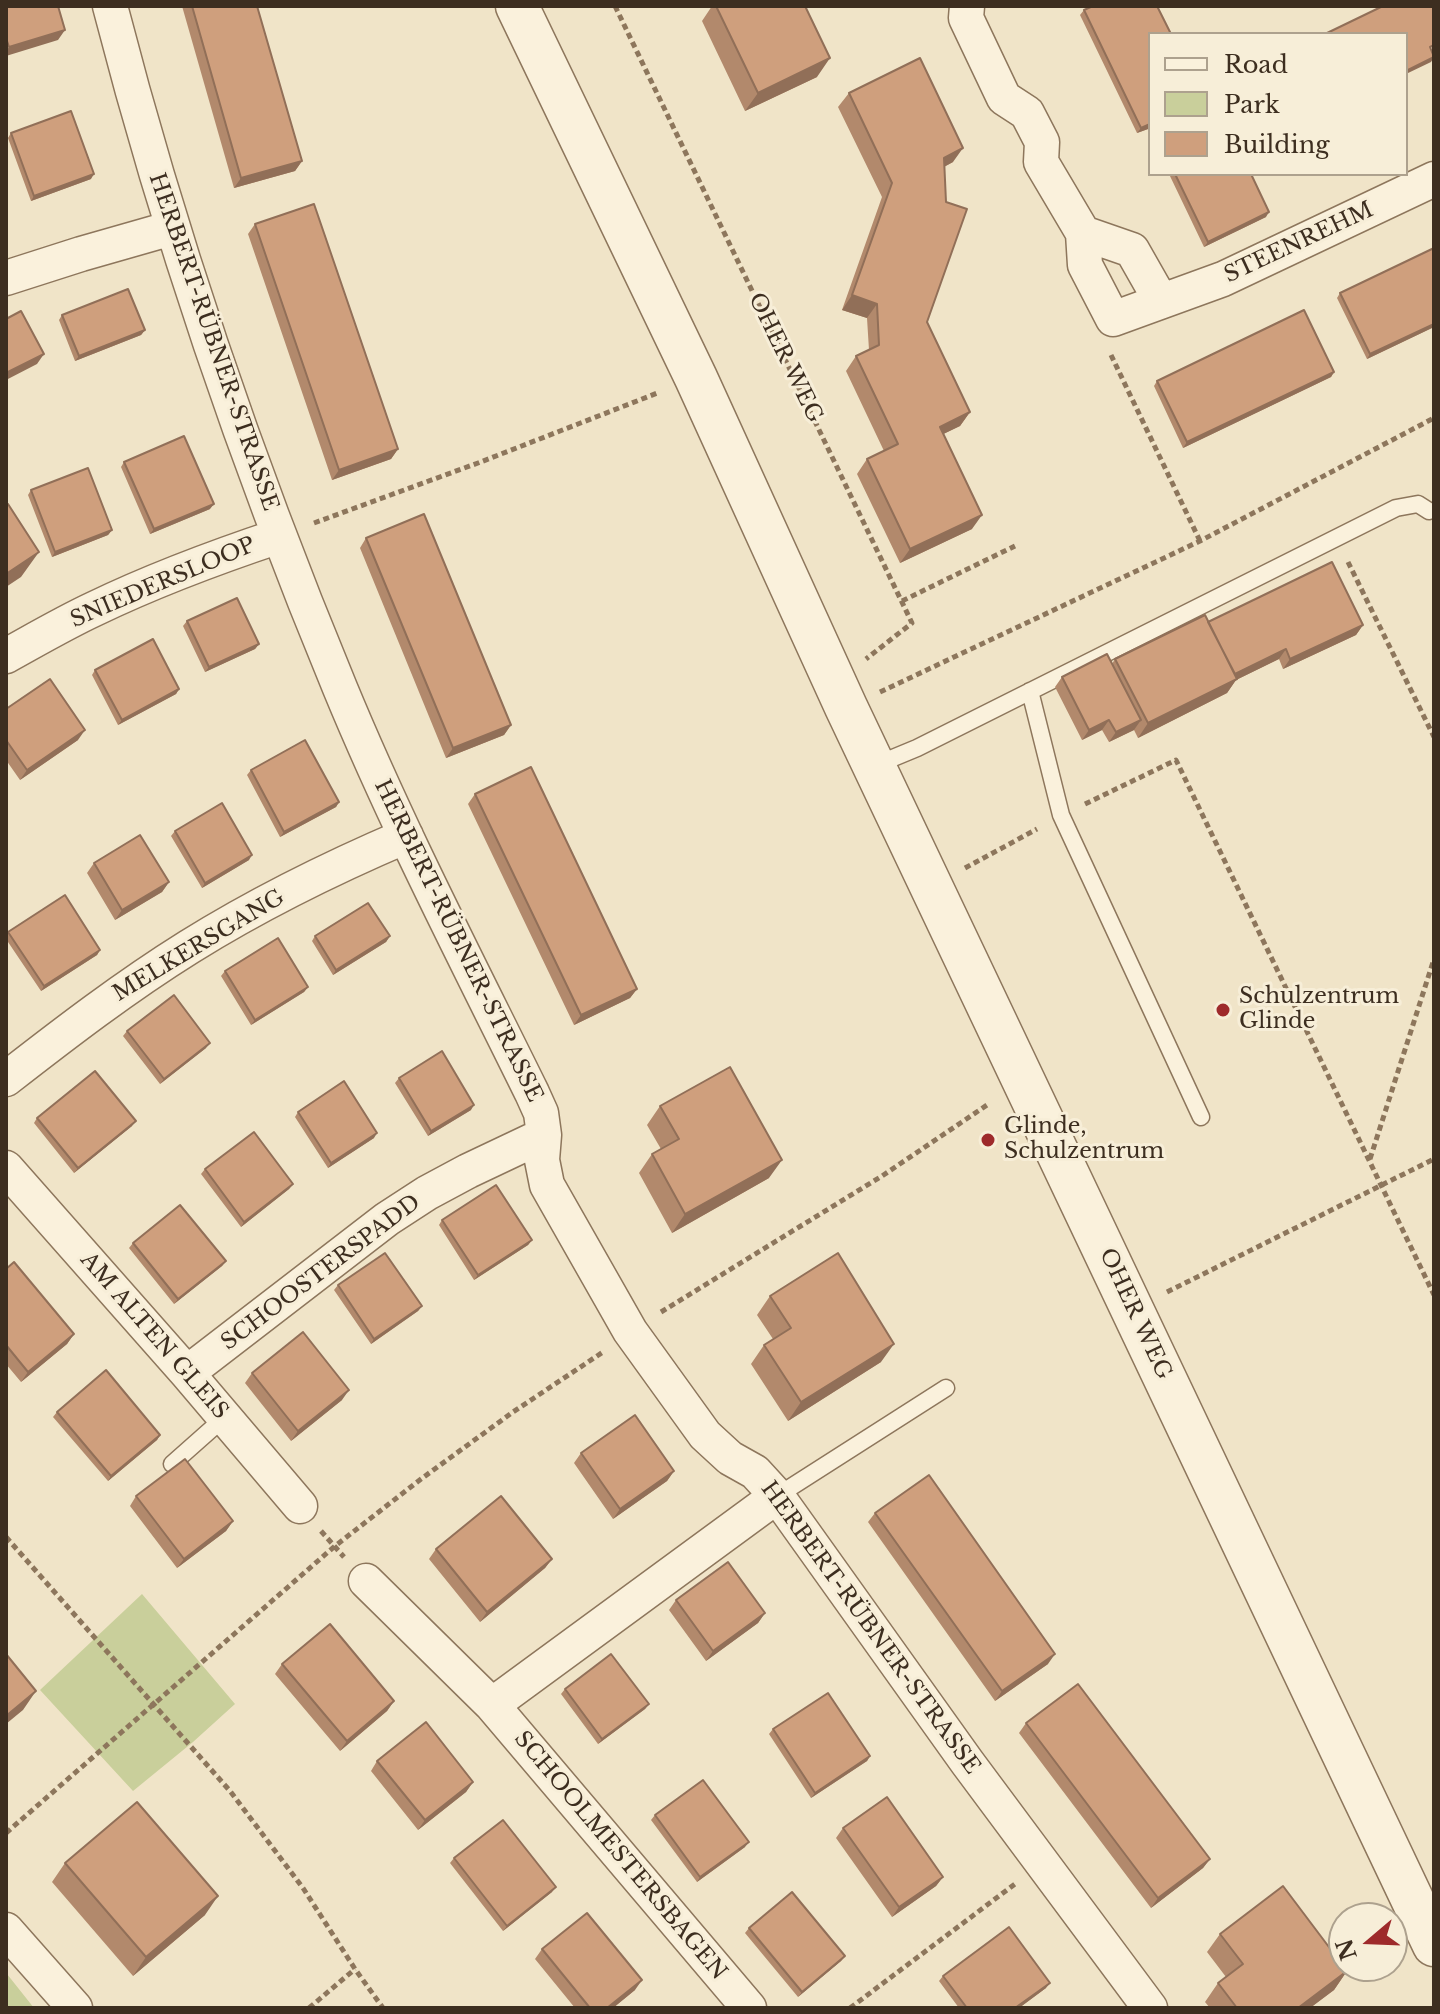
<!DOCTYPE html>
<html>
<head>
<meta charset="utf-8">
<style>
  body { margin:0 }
  #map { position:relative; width:1440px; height:2014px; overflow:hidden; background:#f0e4c8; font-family:"Libre Baskerville",serif }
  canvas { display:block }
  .frame { position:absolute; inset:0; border:8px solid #3d2e20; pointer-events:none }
  .legend { position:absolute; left:1148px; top:32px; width:260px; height:144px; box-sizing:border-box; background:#f7eed8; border:2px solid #ada18e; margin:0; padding:10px 14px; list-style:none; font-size:24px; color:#3d2e20 }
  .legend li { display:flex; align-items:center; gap:16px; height:40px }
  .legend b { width:40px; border:2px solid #ada18e }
  .north { position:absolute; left:1328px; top:1902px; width:80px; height:80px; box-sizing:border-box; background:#f7eed8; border:2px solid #ada18e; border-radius:50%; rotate:251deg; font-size:22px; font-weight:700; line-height:32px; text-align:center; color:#3d2e20 }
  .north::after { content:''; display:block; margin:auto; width:28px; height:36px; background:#9e2a2b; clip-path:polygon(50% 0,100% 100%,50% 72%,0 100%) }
</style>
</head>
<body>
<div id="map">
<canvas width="1440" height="2014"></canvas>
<div class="frame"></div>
<ul class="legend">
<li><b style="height:10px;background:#faf1dc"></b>Road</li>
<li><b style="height:22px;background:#c9cf9b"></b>Park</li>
<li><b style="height:22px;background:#cf9f7d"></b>Building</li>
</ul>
<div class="north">N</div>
</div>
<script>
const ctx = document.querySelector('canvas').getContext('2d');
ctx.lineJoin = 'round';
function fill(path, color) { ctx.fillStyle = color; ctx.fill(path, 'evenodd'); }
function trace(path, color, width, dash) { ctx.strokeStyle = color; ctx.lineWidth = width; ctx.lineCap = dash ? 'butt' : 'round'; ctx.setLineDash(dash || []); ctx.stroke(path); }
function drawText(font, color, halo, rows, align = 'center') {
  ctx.font = font + ' "Libre Baskerville",serif'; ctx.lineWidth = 6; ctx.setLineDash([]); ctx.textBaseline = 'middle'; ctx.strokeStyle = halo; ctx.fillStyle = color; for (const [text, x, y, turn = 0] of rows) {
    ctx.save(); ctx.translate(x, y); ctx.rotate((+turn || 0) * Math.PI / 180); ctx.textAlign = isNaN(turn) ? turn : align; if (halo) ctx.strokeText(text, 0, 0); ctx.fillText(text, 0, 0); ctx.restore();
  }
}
fill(new Path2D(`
  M142,1594L235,1704L193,1742L133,1791L40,1690Z
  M7,1974L34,2008H6Z`), '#c9cf9b');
const service = new Path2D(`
  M1030,691L1061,815L1201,1117
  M876,765L917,748L1396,508L1418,504L1429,511
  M172,1464L225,1417
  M777,1496L946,1388`);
const minor = new Path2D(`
  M110,6C170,239 248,466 340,688C397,826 466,959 532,1093L541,1113L544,1135L542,1160L547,1185L630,1331L705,1435L730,1458L755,1472L777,1496L967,1762L1150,2008
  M967,6L966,18L1004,98L1027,113L1042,142L1041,162L1083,233L1085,265L1113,319L1223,279L1434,179
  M1083,233L1132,250L1161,301
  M6,278L81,254L172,228
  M6,656C35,640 64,623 94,609C154,580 216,557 279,536
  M6,1079C65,1033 125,987 189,947C258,904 331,868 406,836
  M6,1168L187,1373L300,1506
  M187,1373L387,1219L427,1193L468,1171L544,1135
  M366,1581L492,1705L749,2008
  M492,1705L777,1496
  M6,1930L75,2008`);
const tertiary = new Path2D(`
  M517,6L696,378L846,707L1434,1945`);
trace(service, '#8d765c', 19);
trace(minor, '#8d765c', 37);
trace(tertiary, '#8d765c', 45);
trace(new Path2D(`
  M615,6L912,623L866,659
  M1111,355L1200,541
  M314,523L478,463L660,392
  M1348,562L1434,737
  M902,601L1015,546
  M880,692L1200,541L1434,418
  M1085,804L1176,760L1434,1295
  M965,868L1037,829
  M1370,1159L1434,959
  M1167,1292L1434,1159
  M661,1312L882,1176L990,1103
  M321,1531L344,1557
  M6,1537L230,1791L303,1888L355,1969L383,2008
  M6,1833L335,1546L421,1479L513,1412L603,1352
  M309,2008L355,1969
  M850,2008L1015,1884`), '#8d765c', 5, [6, 4]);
trace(service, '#faf1dc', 16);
trace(minor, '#faf1dc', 34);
trace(tertiary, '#faf1dc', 42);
fill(new Path2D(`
  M182,6H257L302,161L295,171L234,188Z
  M712,6H805L817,77L745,111L702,21Z
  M1084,10L1150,34V134L1148,129L1137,133L1080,15Z
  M849,93L953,162L944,167L927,322L970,412L960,426L943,434L972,529L900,563L857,474L867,459L884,451L846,371L856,356L869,350L867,318L842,310L882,197L838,107Z
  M11,133L91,179L31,201L8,138Z
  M1169,174H1251L1266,217L1204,247Z
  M255,224L398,449L391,459L332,480L248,234Z
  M1434,248V327L1367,359L1337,298L1340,293Z
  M62,315L145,330L141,335L75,361L59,320Z
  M1334,372L1331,377L1183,448L1154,386L1157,381Z
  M124,462L210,509L150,534L121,467Z
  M31,490L112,530L108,535L52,557L28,495Z
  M366,538L511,725L504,735L446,758L360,548Z
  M187,621L259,644L255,649L205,672L183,626Z
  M1208,622L1363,625L1356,635L1283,669L1279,659L1236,680L1227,693L1138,738L1134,730L1109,742L1102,730L1082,740L1055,687L1062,677L1112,664L1115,659Z
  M95,670L179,689L176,694L118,725L92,675Z
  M6,709L78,740L20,780L6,760Z
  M251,770L339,802L336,807L280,837L247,775Z
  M475,794L637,989L630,998L574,1025L468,804Z
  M175,831L249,860L202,888L171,836Z
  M94,863L169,882L162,892L115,920L87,873Z
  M8,932L100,950L97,955L41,991L6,939V934Z
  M315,936H390L386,942L333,975L312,941Z
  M225,971L308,987L304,992L251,1025L221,976Z
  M127,1031L206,1048L160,1084L123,1036Z
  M399,1078L471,1110L428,1136L395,1083Z
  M660,1106L769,1178L672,1233L639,1173L652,1154L661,1149L647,1125Z
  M298,1112L374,1138L328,1168L295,1117Z
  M37,1118L132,1126L74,1173L34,1123Z
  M205,1169L293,1184L289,1189L241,1227L201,1174Z
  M442,1220L532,1240L528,1245L474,1280L439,1225Z
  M133,1243L226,1261L222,1266L174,1304L129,1248Z
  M6,1269L74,1334L67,1344L21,1382L6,1364Z
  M338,1285L422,1306L418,1311L371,1344L334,1290Z
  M770,1296L881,1362L788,1421L751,1364L764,1345L773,1339L757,1315Z
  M252,1373L342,1400L291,1441L245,1383Z
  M57,1412L160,1435L157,1440L108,1481L53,1417Z
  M581,1453L674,1471L667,1481L613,1519L574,1463Z
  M136,1496L233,1521L226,1531L177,1568L130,1506Z
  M875,1513L1048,1664L995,1701L868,1522Z
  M436,1549L552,1559L545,1568L480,1622L429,1559Z
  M676,1600L765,1613L758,1623L706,1661L669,1610Z
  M282,1664L394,1701L387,1711L340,1751L275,1674Z
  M565,1689L649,1704L645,1709L598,1744L561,1694Z
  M1026,1723L1210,1859L1203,1868L1151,1908L1019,1733Z
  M773,1729L870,1756L867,1761L811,1798L769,1734Z
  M377,1761L473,1782L466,1792L418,1830L371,1771Z
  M655,1815L745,1847L697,1882L651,1820Z
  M843,1828L943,1877L936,1886L892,1917L836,1838Z
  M454,1858L552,1892L503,1931L450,1863Z
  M65,1863L205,1915L133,1976L52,1882Z
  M749,1928L845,1956L841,1961L798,1997L745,1933Z
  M1220,1934L1347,1971L1334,1990L1310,2008H1210L1205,2002L1218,1983L1226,1977L1207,1952Z
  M542,1949L635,1990L613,2008H575L535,1959Z
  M943,1976L1046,1988L1019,2008H959L939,1981Z`), '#b2896c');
fill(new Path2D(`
  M65,30L58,40L6,56V51L9,47Z
  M1434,57L1431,62L1406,74V71Z
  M830,58L817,77L745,111L758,93Z
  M1150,124L1148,129L1137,133L1141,128Z
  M963,148L953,162L934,172L944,158Z
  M302,161L295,171L234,188L241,178Z
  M94,174L91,179L31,201L34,196Z
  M1269,212L1266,217L1204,247L1208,242Z
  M852,295L877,304L867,318L842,310Z
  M1434,324V327L1367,359L1370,354Z
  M145,330L141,335L75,361L79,356Z
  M44,354L37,364L6,380V373Z
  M1334,372L1331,377L1183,448L1187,442Z
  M970,412L960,426L929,441L940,427Z
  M398,449L391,459L332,480L339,470Z
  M214,504L210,509L150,534L154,529Z
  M982,515L972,529L900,563L910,549Z
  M112,530L108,535L52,557L55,552Z
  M39,552L21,577L6,587V574Z
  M1363,625L1356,635L1283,669L1290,659Z
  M259,644L255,649L205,672L209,667Z
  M1286,649L1279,659L1236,680L1227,693L1138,738L1148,723L1230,676Z
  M179,689L176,694L118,725L122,720Z
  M1109,720L1102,730L1082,740L1089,730Z
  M1141,720L1134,730L1109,742L1116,732Z
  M511,725L504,735L446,758L453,748Z
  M85,730L78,740L20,780L27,770Z
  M339,802L336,807L280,837L284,832Z
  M252,855L249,860L202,888L205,883Z
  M169,882L162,892L115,920L122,910Z
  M390,936L386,942L333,975L336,970Z
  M100,950L97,955L41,991L44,986Z
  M308,987L304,992L251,1025L255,1020Z
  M637,989L630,998L574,1025L581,1015Z
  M210,1043L206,1048L160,1084L164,1079Z
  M474,1105L471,1110L428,1136L431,1131Z
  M136,1121L132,1126L74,1173L78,1168Z
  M377,1133L374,1138L328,1168L331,1163Z
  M782,1160L769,1178L672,1233L685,1214Z
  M293,1184L289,1189L241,1227L244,1222Z
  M532,1240L528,1245L474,1280L478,1275Z
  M226,1261L222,1266L174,1304L178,1299Z
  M422,1306L418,1311L371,1344L374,1339Z
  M74,1334L67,1344L21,1382L28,1372Z
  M894,1344L881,1362L788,1421L801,1402Z
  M349,1390L342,1400L291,1441L298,1431Z
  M160,1435L157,1440L108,1481L111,1476Z
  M674,1471L667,1481L613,1519L620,1509Z
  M233,1521L226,1531L177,1568L184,1559Z
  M552,1559L545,1568L480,1622L487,1612Z
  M765,1613L758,1623L706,1661L713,1651Z
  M1055,1654L1048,1664L995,1701L1002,1691Z
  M36,1691L23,1710L6,1724V1716Z
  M394,1701L387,1711L340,1751L347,1741Z
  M649,1704L645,1709L598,1744L602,1739Z
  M870,1756L867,1761L811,1798L815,1793Z
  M473,1782L466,1792L418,1830L425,1820Z
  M749,1842L745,1847L697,1882L700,1877Z
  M1210,1859L1203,1868L1151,1908L1158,1898Z
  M943,1877L936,1886L892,1917L899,1907Z
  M556,1887L552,1892L503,1931L507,1926Z
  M218,1896L205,1915L133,1976L146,1957Z
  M845,1956L841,1961L798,1997L802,1992Z
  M1347,1971L1334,1990L1310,2008H1298Z
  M642,1980L635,1990L613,2008H607Z
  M1050,1983L1046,1988L1019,2008H1015Z`), '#916f58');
const building = new Path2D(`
  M6,6H58L65,30L9,47L6,38Z
  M192,6H257L302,161L241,178Z
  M716,6H805L830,58L758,93Z
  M1093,6H1157L1171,34H1150V124L1141,128L1084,10Z
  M1383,6H1434V45L1430,47L1434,57L1406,71V34H1325Z
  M920,58L963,148L944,158L946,202L967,209L927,322L970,412L940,427L982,515L910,549L867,459L898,444L856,356L879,345L877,304L852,295L892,183L849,93Z
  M71,111L94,174L34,196L11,133Z
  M1175,174H1251L1269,212L1208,242Z
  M314,204L398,449L339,470L255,224Z
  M1434,248V324L1370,354L1340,293Z
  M128,289L145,330L79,356L62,315Z
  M1304,310L1334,372L1187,442L1157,381Z
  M21,311L44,354L6,373V319Z
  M184,436L214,504L154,529L124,462Z
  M88,468L112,530L55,552L31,490Z
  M8,504L39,552L6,574V506Z
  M424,514L511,725L453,748L366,538Z
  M1332,562L1363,625L1290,659L1286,649L1235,674L1208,622Z
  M237,598L259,644L209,667L187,621Z
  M1205,615L1237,679L1148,723L1115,659Z
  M153,639L179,689L122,720L95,670Z
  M1107,654L1141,720L1116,732L1109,720L1089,730L1062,677Z
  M50,679L85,730L27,770L6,740V709Z
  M305,740L339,802L284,832L251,770Z
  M531,767L637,989L581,1015L475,794Z
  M222,803L252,855L205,883L175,831Z
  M140,835L169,882L122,910L94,863Z
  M65,895L100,950L44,986L8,932Z
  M368,903L390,936L336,970L315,936Z
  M278,938L308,987L255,1020L225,971Z
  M174,995L210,1043L164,1079L127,1031Z
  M442,1051L474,1105L431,1131L399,1078Z
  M730,1067L782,1160L685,1214L652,1154L679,1139L660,1106Z
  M95,1071L136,1121L78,1168L37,1118Z
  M344,1081L377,1133L331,1163L298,1112Z
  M254,1132L293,1184L244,1222L205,1169Z
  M496,1185L532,1240L478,1275L442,1220Z
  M180,1205L226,1261L178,1299L133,1243Z
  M385,1253L422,1306L374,1339L338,1285Z
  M838,1253L894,1344L801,1402L764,1345L791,1328L770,1296Z
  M14,1262L74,1334L28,1372L6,1345V1269Z
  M303,1332L349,1390L298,1431L252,1373Z
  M106,1370L160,1435L111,1476L57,1412Z
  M635,1415L674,1471L620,1509L581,1453Z
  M185,1459L233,1521L184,1559L136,1496Z
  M929,1475L1055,1654L1002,1691L875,1513Z
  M501,1496L552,1559L487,1612L436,1549Z
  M728,1562L765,1613L713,1651L676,1600Z
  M330,1624L394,1701L347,1741L282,1664Z
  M6,1654L36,1691L6,1716Z
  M611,1654L649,1704L602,1739L565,1689Z
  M1078,1684L1210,1859L1158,1898L1026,1723Z
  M828,1693L870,1756L815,1793L773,1729Z
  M426,1722L473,1782L425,1820L377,1761Z
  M703,1780L749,1842L700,1877L655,1815Z
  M887,1797L943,1877L899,1907L843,1828Z
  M137,1802L218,1896L146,1957L65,1863Z
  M503,1820L556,1887L507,1926L454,1858Z
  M1283,1886L1347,1971L1298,2008H1237L1218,1983L1243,1964L1220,1934Z
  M792,1892L845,1956L802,1992L749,1928Z
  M587,1913L642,1980L607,2008H590L542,1949Z
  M1009,1927L1050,1983L1015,2008H967L943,1976Z`);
fill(building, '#cf9f7d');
trace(building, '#916f58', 2);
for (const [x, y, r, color] of [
  [1223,1010,8,"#9e2a2b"],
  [988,1140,8,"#9e2a2b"]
]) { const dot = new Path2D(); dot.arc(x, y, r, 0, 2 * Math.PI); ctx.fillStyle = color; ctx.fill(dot); trace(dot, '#f7eed8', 3); }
drawText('22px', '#3d2e20', '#f7eed8', [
  ["STEENREHM",1299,243,-25],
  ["HERBERT-RÜBNER-STRASSE",213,342,71],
  ["OHER WEG",785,358,64],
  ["SNIEDERSLOOP",163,583,-23],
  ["HERBERT-RÜBNER-STRASSE",458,941,64],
  ["MELKERSGANG",199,946,-31],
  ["SCHOOSTERSPADD",321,1273,-37],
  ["OHER WEG",1135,1314,65],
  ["AM ALTEN GLEIS",154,1336,49],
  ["HERBERT-RÜBNER-STRASSE",870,1628,54],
  ["SCHOOLMESTERSBAGEN",620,1856,50]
]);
drawText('22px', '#3d2e20', '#f7eed8', [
  ["Schulzentrum",1239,997],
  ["Glinde",1239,1022],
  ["Glinde,",1004,1127],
  ["Schulzentrum",1004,1152]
], 'left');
</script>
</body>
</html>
